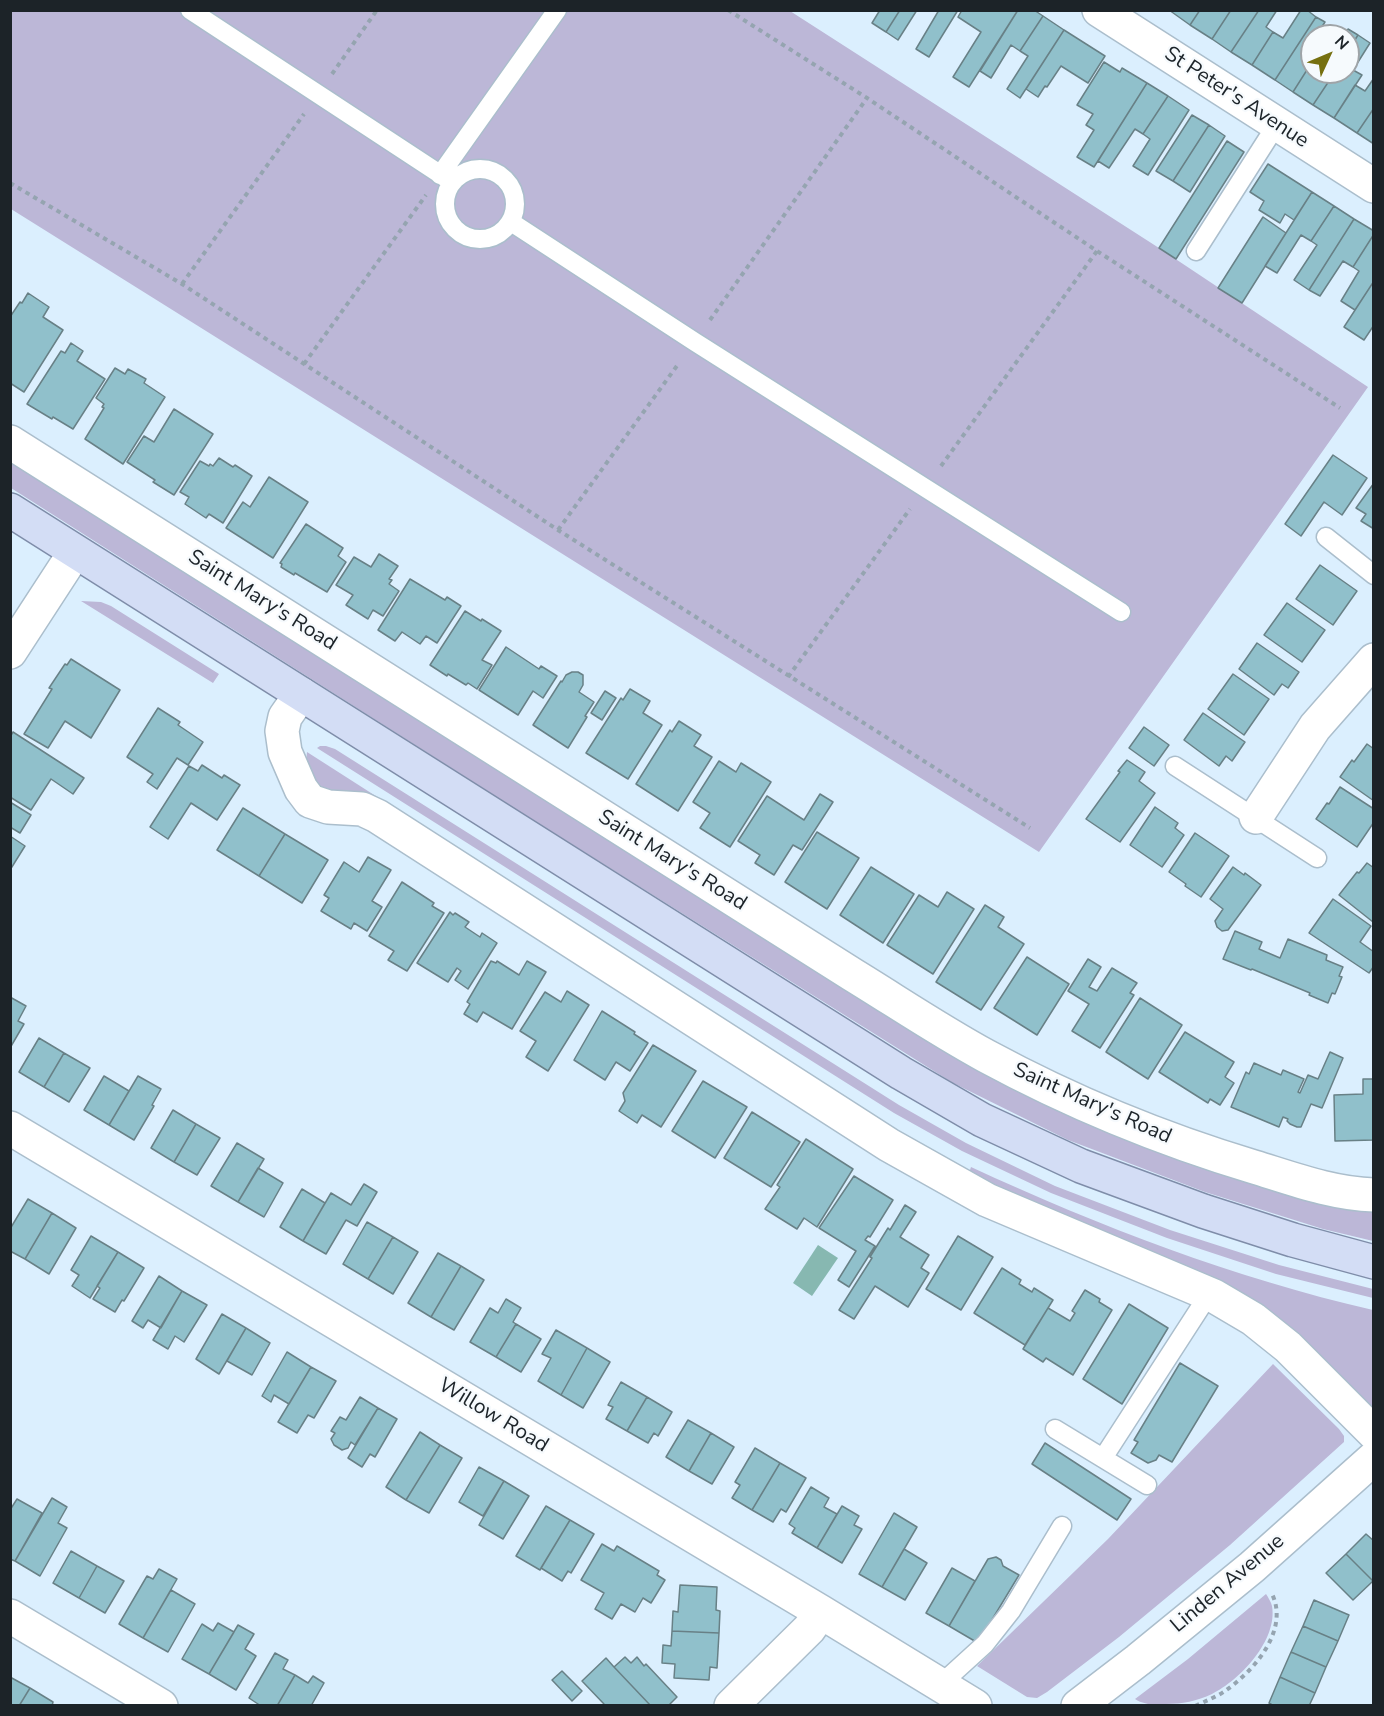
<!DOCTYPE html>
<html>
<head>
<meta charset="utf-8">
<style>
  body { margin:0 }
  #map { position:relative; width:1384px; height:1716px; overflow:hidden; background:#dbeffe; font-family:"Nunito Sans",sans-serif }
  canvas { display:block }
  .frame { position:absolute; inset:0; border:12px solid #1c2328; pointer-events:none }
  .north { position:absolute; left:1300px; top:24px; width:60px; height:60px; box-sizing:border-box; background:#f6fafd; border:2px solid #9fa4a8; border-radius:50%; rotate:46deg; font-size:16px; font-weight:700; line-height:24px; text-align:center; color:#1c2328 }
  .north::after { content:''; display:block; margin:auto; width:21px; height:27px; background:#767010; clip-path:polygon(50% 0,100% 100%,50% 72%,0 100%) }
</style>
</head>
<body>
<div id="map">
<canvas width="1384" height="1716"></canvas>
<div class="frame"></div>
<div class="north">N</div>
</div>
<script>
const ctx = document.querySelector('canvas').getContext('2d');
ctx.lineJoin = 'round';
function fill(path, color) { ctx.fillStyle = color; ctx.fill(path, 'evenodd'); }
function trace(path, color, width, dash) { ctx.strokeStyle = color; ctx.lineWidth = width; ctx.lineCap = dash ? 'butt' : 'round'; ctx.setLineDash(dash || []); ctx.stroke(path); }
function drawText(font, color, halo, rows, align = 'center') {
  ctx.font = font + ' "Nunito Sans",sans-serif'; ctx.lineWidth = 4.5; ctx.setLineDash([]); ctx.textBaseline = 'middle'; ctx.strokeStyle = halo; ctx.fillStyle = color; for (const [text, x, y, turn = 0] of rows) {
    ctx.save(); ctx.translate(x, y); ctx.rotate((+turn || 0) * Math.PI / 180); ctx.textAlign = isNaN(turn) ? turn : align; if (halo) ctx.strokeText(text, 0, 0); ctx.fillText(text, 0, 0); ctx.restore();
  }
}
fill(new Path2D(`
  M10,11H790L1159,248L1368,387L1039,852L11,209Z
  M10,459L901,1020L1373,1210V1241L1323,1229L1205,1192L1068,1140L953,1083L522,813L11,488Z
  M81,601L101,602L111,606L219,674L213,683Z
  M320,746H326L335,749L899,1105L966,1143L1055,1186L1170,1230L1279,1265L1373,1289V1298L1276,1274L1167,1238L1051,1193L962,1151L894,1113L317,748Z
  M307,752L507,880L319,792L306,763Z
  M971,1167C1101,1227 1234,1278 1373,1310V1410L1297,1338L968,1176Z
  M1273,1364L1339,1429L1344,1436V1442L1230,1545L1119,1637L1047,1692L1037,1698L1027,1697L977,1666L1108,1539Z
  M1266,1594C1268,1597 1271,1602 1272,1606C1278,1640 1240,1680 1212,1694C1197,1701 1182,1704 1166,1704C1155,1705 1144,1705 1135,1699L1188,1659Z`), '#bcb7d7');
fill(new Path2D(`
  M818,1245L838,1258L812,1296L793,1283Z`), '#87b8b1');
const building = new Path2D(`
  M880,10H900L886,32L872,23Z
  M900,10H917L898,40L886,32Z
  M939,10H958L929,57L916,49Z
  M962,10H1018L969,87L953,77L981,32L958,17Z
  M1018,10H1034L1043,16L1020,51L1011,45L991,78L980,71Z
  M1169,10H1200L1190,25Z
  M1200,10H1231L1212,39L1190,25Z
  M1231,10H1259L1231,52L1212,39Z
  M1259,10H1277L1266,27L1273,32L1252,65L1231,52Z
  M1301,10H1307L1316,17L1275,80L1252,65L1273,32L1283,38Z
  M1043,16L1064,30L1020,98L1007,89L1028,56L1020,51Z
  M1316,17L1325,22L1316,36H1312V51L1309,56L1312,58V62L1293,92L1275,80Z
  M1348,29L1358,35L1348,51V36H1344Z
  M1064,30L1105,56L1088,83L1061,66L1047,87L1045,86L1038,97L1026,89Z
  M1358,35L1370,43L1353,70L1362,75L1334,118L1313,105L1335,72H1348V51Z
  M1104,62L1120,72L1122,68L1147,83L1094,167L1077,157L1094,130L1086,125L1093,114L1077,105Z
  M1312,62V72H1335L1313,105L1293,92Z
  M1374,78V108L1357,133L1334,118L1355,85L1365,91Z
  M1147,83L1168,96L1143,134L1135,129L1109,168L1098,161Z
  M1168,96L1189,110L1148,175L1133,166L1150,139L1143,134Z
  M1374,108V144L1357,133Z
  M1192,115L1209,125L1173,181L1156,171Z
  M1209,125L1225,136L1190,192L1173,181Z
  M1227,141L1244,152L1176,259L1159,248Z
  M1268,164L1312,192L1294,220L1285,214L1280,223L1259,210L1264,201L1250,192Z
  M1312,192L1334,206L1311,241L1301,235L1277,273L1265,266Z
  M1334,206L1354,219L1309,290L1294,280L1317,245L1311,241Z
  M1263,217L1286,233L1242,303L1218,288Z
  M1354,219L1374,231V234L1353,267L1343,261L1320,296L1309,290Z
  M1374,234V281L1355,310L1341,301L1359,271L1353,267Z
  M1374,281V325L1364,340L1344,327Z
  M28,293L49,307L43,317L63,330L24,392L10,383V317L20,302L22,303Z
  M71,343L83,351L77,361L105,379L73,429L53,417L52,419L27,404L61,351L65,353Z
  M115,368L125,374L128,369L146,379L144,383L165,397L123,464L85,439L104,408L102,407L104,404L96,398Z
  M174,409L213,434L174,495L153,482L155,480L127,462L144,436L154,442Z
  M1333,455L1367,478L1342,515L1324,502L1301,536L1285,524Z
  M219,458L233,467L235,465L252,476L223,523L209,514L206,518L185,504L189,497L180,492L200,461L209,466L210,464L213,466Z
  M269,477L308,502L273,558L226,528L243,502L250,507Z
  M1374,483V529L1361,521L1366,514L1356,508Z
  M306,524L343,548L338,556L346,562L327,592L295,573L294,575L281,567L282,564L280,563Z
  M379,554L398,566L389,579L392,580L389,584L399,591L383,616L373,610L368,619L346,605L353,595L336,585L354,557L371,567Z
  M1320,565L1357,591L1333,625L1296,599Z
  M410,579L445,600L447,597L461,606L437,643L426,636L420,644L402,632L395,641L378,630Z
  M1287,603L1325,630L1302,662L1264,635Z
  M465,611L481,621L482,619L501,631L482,660L492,665L477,689L468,683L466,685L448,674L447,676L430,665Z
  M1257,643L1299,672L1288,688L1282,684L1274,695L1239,669Z
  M506,647L539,669L541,666L557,676L543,698L533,691L518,715L479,690Z
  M71,659L120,690L91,738L65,721L48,748L24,734L52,689L49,688L65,664L67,665Z
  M572,672H578L583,675V685L579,692L594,702L585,716L587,717L568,748L533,725L561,681L562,682L566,675Z
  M1233,674L1269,699L1244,735L1208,709Z
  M630,689L650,701L643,713L662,725L628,779L586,753L621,698L623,700Z
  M605,691L616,698L602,720L591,713Z
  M158,708L180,722L178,725L203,742L188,765L177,758L157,789L147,782L153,774L127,757Z
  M1203,713L1245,742L1232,761L1226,756L1219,766L1184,740Z
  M679,721L701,735L694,746L712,757L678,811L636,784L670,730L672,732Z
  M1144,727L1169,745L1154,766L1129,748Z
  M13,732L84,778L73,794L51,779L31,810L10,797V737Z
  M1367,744L1374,749V801L1340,777L1352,760L1354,762Z
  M1127,760L1145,772L1139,781L1155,793L1120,842L1086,819L1120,772L1118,771Z
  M719,761L736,772L741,763L771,782L730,847L700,828L710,813L693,802Z
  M202,765L222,778L224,775L240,785L217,820L191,803L168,839L150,827L189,766L198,771Z
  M1340,787L1374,809V822L1357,847L1316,819L1327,803L1329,804Z
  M820,794L833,802L802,850L793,845L774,875L755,863L760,855L738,841L767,796L804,820Z
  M10,802L31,815L20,833L10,827Z
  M1155,807L1178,823L1175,828L1184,835L1162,867L1130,845Z
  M243,808L285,834L259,876L217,850Z
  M817,832L859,858L827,909L785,882Z
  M1195,833L1229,856L1201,897L1185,886L1186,884L1169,872Z
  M285,834L328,860L302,903L259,876Z
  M10,836L25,846L10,870Z
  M368,857L391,870L372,901L382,907L367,931L354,923L351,929L321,911L329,898L324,895L344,862L359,872Z
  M1367,863L1374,868L1373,922L1339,895L1357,872L1359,873Z
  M871,867L914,894L883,943L840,915Z
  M1233,867L1244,875L1245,873L1261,885L1228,930L1222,931L1217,927L1215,921L1223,909L1210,899Z
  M402,882L434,903L432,906L444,913L407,971L388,960L394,951L369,936Z
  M947,892L974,909L933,974L887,945L919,895L938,907Z
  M1333,899L1371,926L1360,942L1374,952V966L1369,973L1309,933Z
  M985,905L1004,917L998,927L1024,944L981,1010L936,982Z
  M450,912L453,915L455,913L469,922L465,927L480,937L482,933L497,943L468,989L455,980L461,971L457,968L448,982L417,963Z
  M1235,931L1262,942L1259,949L1280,958L1288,939L1327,955L1326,960L1343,967L1339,976L1342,977L1335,994L1332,993L1328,1003L1309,995L1310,993L1252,969L1251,970L1223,959Z
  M1027,957L1069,984L1037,1035L994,1008Z
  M1088,959L1101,967L1089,987L1097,991L1112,968L1137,983L1130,993L1134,995L1100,1048L1072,1031L1089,1004L1068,991Z
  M491,961L496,963L497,961L519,975L527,961L546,972L512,1029L483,1012L477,1022L464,1014L470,1004L467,1002Z
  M567,991L589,1005L548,1071L526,1057L536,1041L520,1031L545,992L561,1002Z
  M10,997L26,1006L18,1021L24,1024L10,1048Z
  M1140,998L1182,1025L1148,1079L1106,1052Z
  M602,1011L635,1032L634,1034L648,1043L630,1071L616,1062L605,1080L574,1060Z
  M1185,1032L1234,1062L1225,1077L1234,1083L1220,1105L1210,1099L1208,1103L1159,1072Z
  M39,1038L64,1053L44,1087L19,1072Z
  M653,1045L696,1071L661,1127L642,1115L637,1123L619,1111L625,1101L623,1093Z
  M1330,1052L1343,1058L1322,1108L1311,1104L1301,1127H1297L1290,1124L1287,1121L1288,1119L1283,1117L1279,1127L1231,1107L1246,1072L1249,1074L1254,1063L1281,1075L1283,1070L1304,1079L1298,1092L1300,1093L1308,1075L1318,1079Z
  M64,1053L90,1068L69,1102L44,1087Z
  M104,1076L129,1091L109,1125L84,1110Z
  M138,1076L161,1089L152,1105L154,1106L134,1140L109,1125Z
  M1363,1079H1374V1140L1335,1141L1334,1095L1363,1094Z
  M703,1081L747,1107L715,1158L672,1131Z
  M173,1110L196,1124L174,1162L151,1148Z
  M752,1112L800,1142L771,1187L724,1158Z
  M196,1124L220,1138L197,1175L174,1162Z
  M806,1139L853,1169L817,1227L804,1218L797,1229L765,1209L780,1187L777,1185Z
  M237,1143L264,1159L238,1202L211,1186Z
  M258,1168L283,1183L264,1217L238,1202Z
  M854,1176L893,1200L870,1237L868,1236L865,1240L875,1246L849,1287L838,1280L856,1251L819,1228Z
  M364,1184L377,1192L357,1226L346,1220L326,1254L303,1241L331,1193L351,1205Z
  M302,1189L325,1203L303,1241L280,1227Z
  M28,1199L52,1213L25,1259L10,1251V1229Z
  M905,1205L916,1212L900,1237L929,1255L921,1268L929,1273L908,1307L875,1286L854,1319L839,1310L872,1258L870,1257L888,1228L890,1230Z
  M52,1213L76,1228L49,1274L25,1259Z
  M367,1222L393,1237L368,1279L343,1264Z
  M91,1236L118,1252L90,1298L72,1286L79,1275L71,1270Z
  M958,1236L993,1257L961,1310L926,1289Z
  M393,1237L418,1252L393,1294L368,1279Z
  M118,1252L144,1268L124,1301L122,1300L115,1312L93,1299L100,1288L97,1286Z
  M438,1253L461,1266L431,1317L408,1303Z
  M461,1266L484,1280L454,1330L431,1317Z
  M1002,1268L1021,1280L1019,1284L1032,1292L1034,1288L1053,1300L1025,1345L974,1313Z
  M159,1276L182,1291L161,1328L148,1320L143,1328L132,1321Z
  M1085,1290L1100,1299L1099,1302L1112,1310L1073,1375L1046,1358L1043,1362L1023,1349L1048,1308L1070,1321L1075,1313L1072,1311Z
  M182,1291L207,1305L184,1342L175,1336L168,1349L153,1340Z
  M506,1299L521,1308L513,1322L516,1324L496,1357L470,1342L490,1308L498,1313Z
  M1129,1304L1168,1328L1122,1404L1083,1379Z
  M222,1314L246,1328L219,1374L196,1359Z
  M516,1324L541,1339L521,1372L496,1357Z
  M246,1328L270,1343L252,1375L227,1361Z
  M556,1330L587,1348L561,1395L538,1381L551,1358L542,1354Z
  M587,1348L610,1362L583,1408L561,1395Z
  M287,1352L311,1367L289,1404L274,1395L271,1402L262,1396Z
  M1180,1363L1218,1386L1172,1462L1159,1455L1156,1460L1148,1463L1131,1453L1138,1442L1134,1440Z
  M311,1367L336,1381L314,1418L308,1415L297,1433L278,1422Z
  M621,1382L647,1397L627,1431L606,1419L613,1407L608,1405Z
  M360,1397L378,1408L355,1445L351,1442L348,1448L342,1450L334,1445L331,1439L335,1433L331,1431L340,1417L346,1420Z
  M647,1397L672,1412L658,1436L654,1433L648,1443L627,1431Z
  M378,1408L397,1419L375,1457L370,1454L362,1467L348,1458Z
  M688,1420L711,1433L689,1471L666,1457Z
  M420,1432L440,1445L406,1500L386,1487Z
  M711,1433L734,1447L712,1484L689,1471Z
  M1045,1443L1131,1499L1117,1520L1032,1464Z
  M440,1445L462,1458L429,1513L406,1500Z
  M755,1448L780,1463L752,1510L732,1498L740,1485L735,1482Z
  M780,1463L806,1478L786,1512L781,1509L773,1522L752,1510Z
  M479,1467L504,1481L483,1516L459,1502Z
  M504,1481L529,1496L503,1539L479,1525Z
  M811,1487L829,1498L824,1507L837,1514L817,1548L792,1533L795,1528L789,1524Z
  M52,1498L67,1507L58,1523L67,1528L40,1576L15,1561Z
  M17,1499L42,1513L15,1561L10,1559V1510Z
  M546,1506L570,1520L540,1570L516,1556Z
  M842,1506L859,1516L854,1525L862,1529L842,1563L817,1548Z
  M894,1513L917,1527L882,1587L859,1574Z
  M570,1520L594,1534L571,1573L568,1571L562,1581L541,1568Z
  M1366,1534L1374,1541L1373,1581L1346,1554Z
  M602,1544L614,1551L617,1546L659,1571L657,1575L665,1580L651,1603L643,1598L635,1612L621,1604L612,1619L595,1609L604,1593L581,1580Z
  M904,1549L927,1563L905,1600L882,1587Z
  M71,1551L97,1566L79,1598L53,1583Z
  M1346,1554L1373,1581L1353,1600L1326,1573Z
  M996,1557L1001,1560L1003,1566L1019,1575L978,1643L949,1626L988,1559Z
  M97,1566L124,1581L105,1613L79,1598Z
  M952,1568L975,1581L949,1626L926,1613Z
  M159,1569L177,1579L143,1638L119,1624L147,1576L153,1579Z
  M680,1585L717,1587L716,1610L720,1611L719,1633L672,1631L673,1611L678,1612Z
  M171,1590L195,1604L168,1652L143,1638Z
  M1314,1600L1349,1615L1338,1641L1303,1626Z
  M218,1623L234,1632L209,1674L182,1659L202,1624L213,1631Z
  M238,1625L254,1634L245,1649L256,1656L236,1690L209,1674Z
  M1303,1626L1338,1641L1326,1667L1291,1652Z
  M672,1631L719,1633L717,1668L710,1667L709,1680L674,1678L675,1664L662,1663L663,1645L671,1646Z
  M1291,1652L1326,1667L1315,1693L1280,1677Z
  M275,1653L288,1660L283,1669L295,1675L277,1706H261L249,1698Z
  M625,1657L631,1663L637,1657L644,1666L646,1664L677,1697L668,1706H651L614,1667Z
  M606,1658L614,1667L651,1706H602L604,1704L582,1681Z
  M562,1671L582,1691L572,1701L552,1680Z
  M295,1675L308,1683L313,1676L324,1683L311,1706H277Z
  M10,1677L30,1688L19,1706H10Z
  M1280,1677L1315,1693L1309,1706H1274L1269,1703Z
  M30,1688L53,1702L52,1706H19Z`);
fill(building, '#90c0cb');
trace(building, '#688086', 1.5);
const lane = new Path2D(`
  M190,10L452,182
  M445 204a35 35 0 1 1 70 0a35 35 0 1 1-70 0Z
  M440,175L557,10
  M511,222L695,342L1121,612
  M1196,251L1277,124
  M1326,537L1374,575
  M1175,766L1317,858
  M1055,1429L1147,1485
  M1103,1458L1209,1294
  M941,1684L985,1644L1011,1611L1062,1526`);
const street = new Path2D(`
  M1099,10L1374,186
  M10,442L853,975C897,1002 940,1031 986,1056C1071,1102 1161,1139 1254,1167C1293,1179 1333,1194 1374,1195
  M10,652L75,552
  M301,694L285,717L282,731L285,752L301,789L310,801L328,807L362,809L377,816L889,1145L987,1200L1214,1296L1253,1319L1288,1347L1374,1433
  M1256,817L1315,727L1374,660
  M10,1128L821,1612L975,1706
  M10,1616L161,1706
  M731,1706L809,1629L821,1612
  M1078,1706L1138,1660L1252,1567L1374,1458`);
const primary = new Path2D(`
  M10,510L901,1073L982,1120L1081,1166L1203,1211L1293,1240L1374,1262`);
trace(lane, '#abbecc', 21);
trace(street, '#abbecc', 36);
trace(primary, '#7f8da9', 36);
trace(new Path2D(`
  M728,10L867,98L1097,251L1340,408
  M332,74L377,10
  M10,183L182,284L558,530L1030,828
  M182,284L304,114
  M710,320L867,98
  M304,364L426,195
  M941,466L1097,251
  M558,530L679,363
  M788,677L910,509
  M1195,1706C1206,1701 1216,1697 1225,1691C1254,1671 1291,1629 1271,1592`), '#95a4b0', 4, [4.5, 4.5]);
trace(lane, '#fff', 18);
trace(street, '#fff', 33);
trace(primary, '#d3ddf5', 33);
drawText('21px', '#1c2328', '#f6fafd', [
  ["St Peter's Avenue",1236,98,33],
  ["Saint Mary's Road",262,601,32],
  ["Saint Mary's Road",672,861,32],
  ["Saint Mary's Road",1092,1104,24],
  ["Willow Road",493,1416,31],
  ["Linden Avenue",1228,1584,-40]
]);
</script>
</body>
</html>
